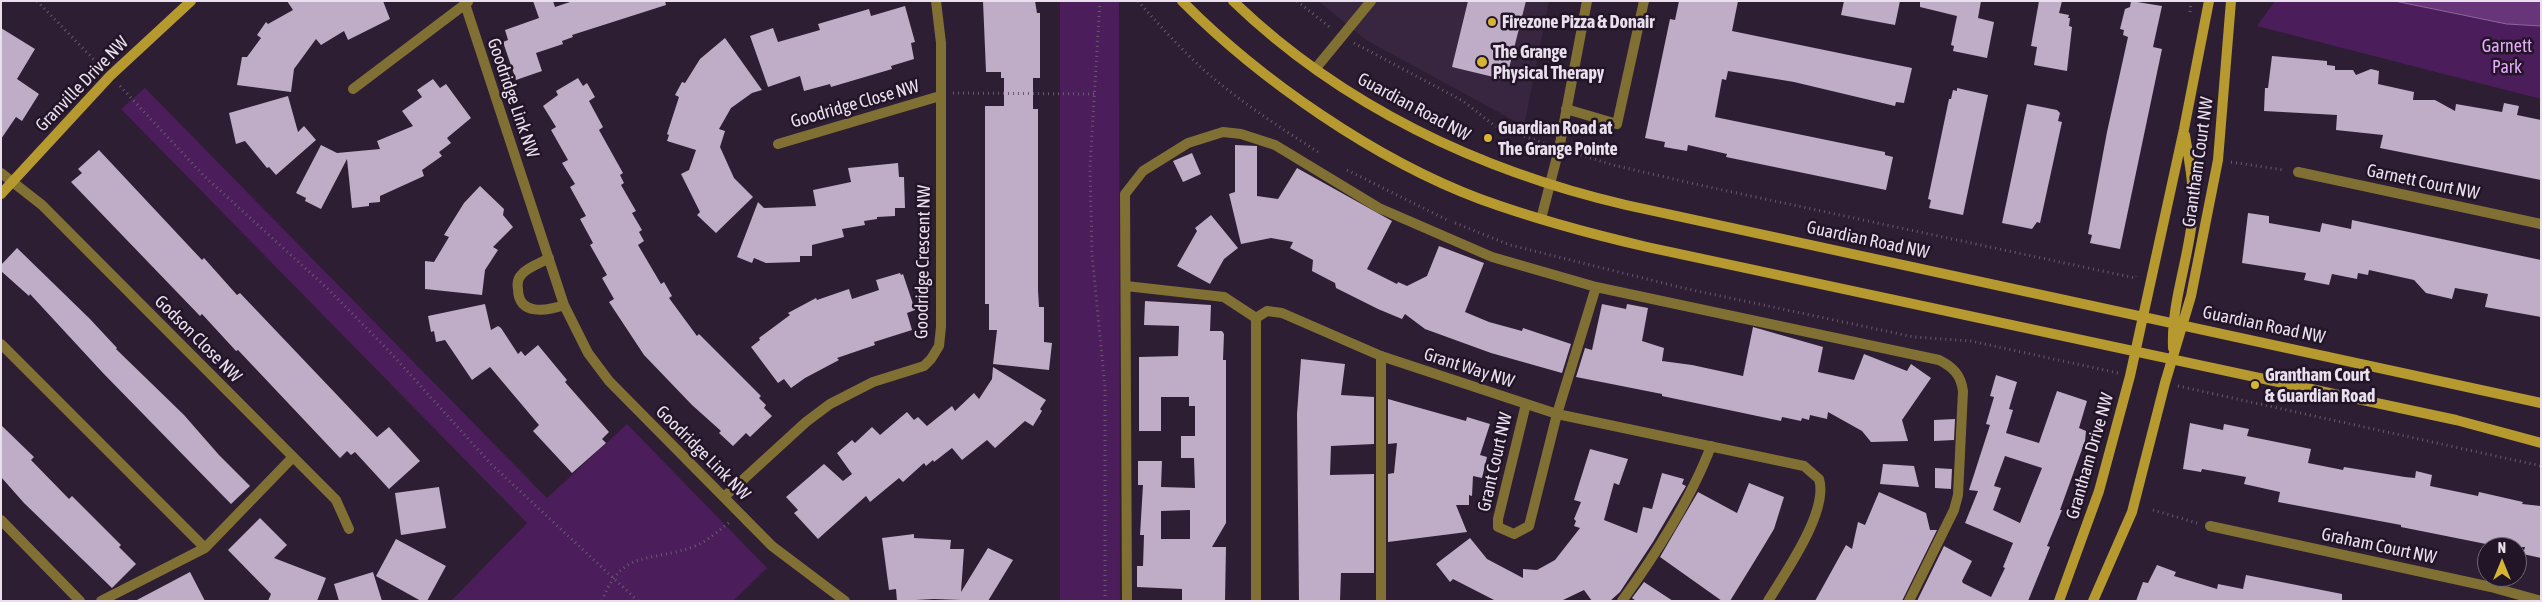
<!DOCTYPE html>
<html>
<head>
<meta charset="utf-8">
<style>
  body { margin:0 }
  #map { position:relative; width:2542px; height:602px; overflow:hidden; background:#2d1e33; font-family:"Asap Condensed",sans-serif }
  canvas { display:block }
  .frame { position:absolute; inset:0; border:2px solid #e9dfed; pointer-events:none }
  .north { position:absolute; left:2477px; top:537px; width:50px; height:50px; box-sizing:border-box; background:#231528; border:1px solid #726677; border-radius:50%; rotate:0deg; font-size:14px; font-weight:700; line-height:20px; text-align:center; color:#e9dfed }
  .north::after { content:''; display:block; margin:auto; width:18px; height:22px; background:#d6b534; clip-path:polygon(50% 0,100% 100%,50% 72%,0 100%) }
</style>
</head>
<body>
<div id="map">
<canvas width="2542" height="602"></canvas>
<div class="frame"></div>
<div class="north">N</div>
</div>
<script>
const ctx = document.querySelector('canvas').getContext('2d');
ctx.lineJoin = 'round';
function fill(path, color) { ctx.fillStyle = color; ctx.fill(path, 'evenodd'); }
function trace(path, color, width, dash) { ctx.strokeStyle = color; ctx.lineWidth = width; ctx.lineCap = dash ? 'butt' : 'round'; ctx.setLineDash(dash || []); ctx.stroke(path); }
function drawText(font, color, halo, rows, align = 'center') {
  ctx.font = font + ' "Asap Condensed",sans-serif'; ctx.lineWidth = 5; ctx.setLineDash([]); ctx.textBaseline = 'middle'; ctx.strokeStyle = halo; ctx.fillStyle = color; for (const [text, x, y, turn = 0] of rows) {
    ctx.save(); ctx.translate(x, y); ctx.rotate((+turn || 0) * Math.PI / 180); ctx.textAlign = isNaN(turn) ? turn : align; if (halo) ctx.strokeText(text, 0, 0); ctx.fillText(text, 0, 0); ctx.restore();
  }
}
fill(new Path2D(`
  M1318,1H1549L1524,126L1366,40Z`), '#38253f');
fill(new Path2D(`
  M1060,1H1119L1120,601H1060Z
  M2275,1H2395L2507,24L2541,26V99L2257,26Z
  M145,88L547,498L627,424L767,568L733,601H451L527,523L121,109Z`), '#4b1d5a');
const water = new Path2D(`
  M2395,1H2541V26L2507,24Z`);
fill(water, '#68347a');
trace(water, '#8f679c', 1);
fill(new Path2D(`
  M287,1H383L390,19L348,40L344,31L321,45L316,39L294,69L291,92L237,85L242,57H247L261,38L257,35L266,22L268,24L293,10Z
  M533,1H553L555,7L573,1H665L666,5L572,35L573,37L562,41L563,44L536,53L542,71L516,80L503,42L508,40L505,30L539,18Z
  M983,1H1035L1037,13H1040V78H1033V109H1038V290L1039,307H1044V342L1052,343L1049,370L993,364L997,330H989V304H985V106H1004V78H1001V72H986Z
  M1468,1H1526L1506,80L1452,67Z
  M1679,1H1738L1732,31L1912,68L1904,103L1896,102L1895,106L1794,82L1728,71L1726,80L1722,79L1715,117L1885,152V155L1893,157L1886,190L1726,157L1727,154L1688,145L1687,151L1664,147L1665,142L1645,138L1670,19L1675,20Z
  M1844,1H1900L1895,25L1841,15Z
  M1920,1H1981L1978,18L1994,22L1987,58L1953,51L1954,46L1951,45L1957,16L1920,7Z
  M2039,1H2062L2059,13L2069,15L2068,18H2070L2069,26L2072,27L2067,71L2034,65L2037,47L2031,46Z
  M2131,1L2162,6L2153,47L2162,49L2120,249L2090,243L2092,235L2088,234L2107,132L2128,37L2123,35L2124,30L2120,29L2125,9L2130,7Z
  M905,6L915,42L911,43L914,59L891,66L892,69L831,87L830,84L804,91L800,76L768,87L750,36L773,28L778,42L820,30L818,24L869,9L871,16Z
  M1,28L35,49L17,79L39,94L22,121L16,117L1,139Z
  M725,38L762,90L752,93L731,108L719,129L725,131L720,147L734,178L753,197L716,233L697,215L700,212L681,174L689,170L696,150L667,141L669,135L667,134L679,97L675,95L682,82L685,83L700,59Z
  M2272,56L2327,61V65L2335,66V70H2353L2356,75L2371,69L2379,71L2378,84L2414,92L2413,100H2435L2455,111L2456,104L2502,112L2504,103L2519,106L2517,115L2541,120V180L2380,148L2383,135L2336,130L2337,115L2264,111L2265,88H2268Z
  M578,78L583,86L587,83L595,97L589,101L603,127L599,130L623,173L620,175L624,183L621,185L636,211L632,213L642,230L639,232L644,241L638,245L661,284L664,282L672,296L669,298L697,336L699,334L761,396L759,398L766,405L764,408L772,416L750,437L746,433L733,446L719,433L721,431L692,405L644,355L609,302L614,299L602,278L607,275L590,245L593,243L580,219L586,216L570,187L575,184L562,163L568,160L551,130L556,127L543,106L558,95L556,91Z
  M433,79L440,88L446,84L471,118L447,138L451,143L439,152L442,156L422,170L424,176L380,196V202L369,203V206L352,208L347,159L321,209L305,201L306,198L296,193L321,145L337,153L380,149L377,141L413,126L402,111L422,97L417,90Z
  M1957,88L1988,95L1963,215L1929,208L1931,200L1928,199L1949,99H1951L1953,90L1957,91Z
  M288,96L298,132L304,126L316,140L276,175L269,167L267,168L245,141L236,144L229,113Z
  M2027,104L2057,110L2060,113L2058,121L2062,122L2040,223L2037,222L2032,229L2002,223Z
  M1235,145L1257,146V196L1278,199L1297,168L1392,221L1367,269L1397,284L1398,282L1407,286L1427,276L1439,246L1484,263L1465,312L1489,322L1522,331L1523,328L1571,344L1562,373L1491,353L1425,329L1405,314L1402,319L1378,309L1336,288L1335,283L1312,271L1313,260L1290,248L1293,242L1271,238L1241,244L1229,194L1235,192Z
  M99,150L202,260L204,258L237,295L240,293L377,437L389,427L420,461L389,489L355,452L351,455L347,451L340,458L238,350L236,351L202,314L200,316L71,182L82,173L78,169Z
  M1192,153L1201,174L1183,182L1173,161Z
  M898,163L899,177H904L905,208H895V216L877,217V219L864,221L865,225L842,229L844,237L812,245V256H800V262L766,263L754,258L752,263L737,257L758,202L764,208L816,206L813,190L851,182L848,168Z
  M480,186L504,209L503,215L513,227L493,247L498,250L485,270L482,295L425,289V261L434,262L449,237L444,235L464,203Z
  M2248,213L2269,216V223L2320,232L2322,223L2351,229L2352,220L2541,260V317L2485,307L2488,294L2455,288L2452,299L2426,293L2414,280L2369,270L2368,275L2358,273L2357,279L2332,274L2329,285L2304,280L2306,273L2242,263Z
  M1211,215L1238,248L1224,259L1210,284L1177,266L1197,231L1195,228Z
  M17,248L90,319L117,348L116,349L184,415L219,455L250,486L231,504L103,373L30,294L29,296L1,271V265Z
  M900,273L901,275L903,274L915,310L907,313L912,330L874,342L875,345L837,358L839,360L805,378L791,388L784,379L778,383L751,347L760,340L759,338L790,315L788,313L816,298L817,300L849,289L852,299L879,290L876,280Z
  M1145,301L1211,305L1210,331H1222L1224,334L1223,360H1226V523L1212,547H1226L1225,601H1182V589L1137,587V566H1143L1144,535H1140L1143,485H1138V461H1162L1161,487L1195,488L1194,458H1181V436H1195V406H1189V397H1161V431H1139V357L1178,356L1179,326L1144,325ZM1190,510V539H1161V511Z
  M485,304L491,330L498,326L501,328L518,354L521,351L525,356L538,345L567,380L565,382L609,432L602,439L606,443L572,473L533,431L539,425L490,367L472,380L445,340L436,342L434,331L431,332L428,316Z
  M1602,304L1626,309L1627,304L1648,308L1642,341L1664,348L1662,361L1692,365L1743,376L1753,327L1823,347L1818,372L1854,380L1864,354L1907,371L1911,364L1931,378L1902,420L1908,441L1871,442L1862,431L1828,412L1827,419L1810,415L1809,420L1802,418L1801,421L1782,417L1781,421L1662,396V394L1576,377L1585,348L1592,350Z
  M1301,359L1345,364L1341,395L1374,397V444L1331,446L1330,475L1374,474V573H1341L1340,601L1299,600L1297,414Z
  M993,367L1046,400L1040,409L1042,411L1033,426L1025,421L995,448L987,440L962,460L952,448L934,462L933,460L926,466L924,463L903,482L899,478L870,502L866,496L818,539L794,513L798,510L786,497L824,464L843,481L852,474L837,453L852,440L855,443L872,427L880,435L907,412L914,420L918,417L927,426L952,406L955,411L974,393L979,399L992,379Z
  M1996,375L2017,382L2009,409L2013,410L2006,433L2039,443L2057,391L2087,401L2079,428L2086,431L2085,441L2060,510H2062L2047,546L2050,547L2028,601H1917L1944,546L1972,561L1962,581L1963,583L1991,597L2005,568L2003,567L2013,543L1965,523L1978,491L1969,490L1990,425L1986,424L1994,397L1990,396ZM2005,456L2042,468L2020,523L1993,510L2001,488L1994,486Z
  M1388,399L1466,421L1467,417L1490,424L1480,455L1487,457L1482,478L1473,476L1472,496L1469,495V505H1456L1467,532L1388,542V474L1394,473L1397,443L1388,444Z
  M1955,419L1954,440L1934,441V420Z
  M2190,423L2223,430L2224,424L2249,429L2247,436L2311,449L2308,463L2343,470L2344,467L2405,477L2415,478L2416,471L2432,475L2430,486L2478,496L2479,492L2523,502L2522,504L2541,506V558L2523,554L2525,547H2485L2486,544L2401,527V525L2278,502L2280,492L2244,484L2246,477L2202,469L2201,472L2183,469Z
  M1,425L34,457L31,460L69,499L72,496L121,545L119,547L136,564L112,588L24,503L1,477Z
  M1590,449L1628,459L1619,485L1614,483L1604,520L1637,533L1643,507L1652,509L1662,473L1684,479L1682,484L1686,486L1653,542L1620,592L1610,601H1592L1584,590L1561,601H1496L1453,579L1450,582L1436,564L1470,538L1487,559L1523,578V569L1537,570L1555,560L1580,528L1574,526L1576,521L1574,519L1581,502L1574,500Z
  M1883,464L1914,466L1919,487L1880,484Z
  M1935,468L1952,469L1951,489L1935,488Z
  M1749,483L1784,497L1774,529L1762,549L1730,601H1722L1660,557L1698,492L1737,513Z
  M439,487L446,528L401,535L395,493Z
  M1879,492L1926,513L1930,530H1937L1902,601H1815L1846,545L1852,549L1858,522L1865,525Z
  M260,518L287,545L274,558L326,578L317,601H268L271,594L228,550Z
  M914,534V538L951,540L950,549H964L961,592L988,548L1013,560L988,601L934,599L897,601L896,589L889,590L882,538Z
  M396,539L446,566L427,601H421L376,576Z
  M2157,565L2176,572L2174,576L2217,589L2218,584L2243,589L2246,575L2342,594V601H2136L2143,582L2148,583Z
  M190,572L205,601H135Z
  M373,572L382,601H339L334,584Z
  M1644,582L1673,601H1636L1632,598Z`), '#bfacc6');
trace(new Path2D(`
  M37,1L101,67
  M1100,1L1090,167L1092,254L1105,388V601
  M1138,1C1159,25 1181,49 1205,71C1240,102 1281,128 1321,154
  M1297,1L1332,29
  M2190,12L2191,1
  M1354,43L1463,101L1495,126L1546,144
  M120,86L203,175L326,287L389,351L491,464L638,601
  M953,93L1095,94
  M1571,152L1613,165L1704,186L2135,278L2136,276
  M2231,162L2284,170
  M1347,170L1447,220
  M1455,223L1510,245L1683,288L1914,337L1971,341L2118,373
  M2178,386L2541,466
  M2153,510L2197,523
  M602,601C622,547 653,563 695,546C708,541 719,530 730,522`), '#685b6e', 3, [1, 4]);
trace(new Path2D(`
  M1316,68L1371,1
  M1566,109L1617,124L1644,1
  M1541,219L1559,149L1587,1
  M1126,286L1224,297L1256,318
  M1,344L205,548L293,457
  M1557,414L1596,287
  M101,601L205,548
  M1127,601L1125,194L1143,171L1188,143L1223,132L1241,134L1275,145L1379,208L1492,257L1596,287L1939,360C1953,367 1961,375 1963,391L1958,495L1954,510L1909,601
  M1381,601V356
  M1622,601C1654,557 1692,497 1711,446`), '#817034', 10);
trace(new Path2D(`
  M464,1L564,305L588,353L609,381L772,546L845,601
  M353,89L468,2
  M778,144L940,96
  M2298,172L2541,224
  M1,173L42,205L336,500L349,529
  M549,258C541,263 528,267 522,274C518,278 517,284 518,289C518,316 547,311 564,305
  M1526,404L1498,519V527L1514,534L1529,526L1557,414
  M724,497L806,422L830,404L873,382L924,366L931,359L939,346L941,327V43L936,1
  M1,520L80,601
  M2210,526L2491,587L2541,601
  M1256,601V318L1267,311L1282,313L1381,356L1557,414L1804,466L1819,479C1829,511 1785,573 1768,601`), '#817034', 10);
trace(new Path2D(`
  M1182,1C1260,80 1376,160 1480,199C1535,219 1591,234 1647,247L2456,420L2541,443
  M1233,1C1342,106 1480,171 1626,205L2541,403
  M1,194L110,76L191,1
  M2173,348C2171,301 2190,257 2193,211C2194,185 2189,160 2185,135
  M2059,601L2099,491L2130,376L2184,129L2209,1
  M2093,601L2132,512L2165,383L2191,296L2218,160L2231,1`), '#b69a30', 10);
for (const [x, y, r, color] of [
  [1492,22,5,"#d6b534"],
  [1482,62,6,"#d6b534"],
  [1488,138,5,"#d6b534"],
  [2255,385,5,"#d6b534"]
]) { const dot = new Path2D(); dot.arc(x, y, r, 0, 2 * Math.PI); ctx.fillStyle = color; ctx.fill(dot); trace(dot, '#231528', 2); }
drawText('bold 18px', '#e9dfed', '#231528', [
  ["Firezone Pizza & Donair",1502,22],
  ["The Grange",1493,52],
  ["Physical Therapy",1493,73],
  ["Guardian Road at",1498,128],
  ["The Grange Pointe",1498,149],
  ["Grantham Court",2265,375],
  ["& Guardian Road",2265,396]
], 'left');
drawText('18px', '#e6acfa', '#231528', [
  ["Garnett",2507,46],
  ["Park",2507,67]
]);
drawText('18px', '#e9dfed', '#231528', [
  ["Granville Drive NW",82,84,-46],
  ["Goodridge Link NW",513,98,71],
  ["Goodridge Close NW",855,104,-16],
  ["Guardian Road NW",1414,107,28],
  ["Grantham Court NW",2198,162,-82],
  ["Garnett Court NW",2423,182,12],
  ["Guardian Road NW",1868,240,12],
  ["Goodridge Crescent NW",923,262,-89],
  ["Guardian Road NW",2264,325,12],
  ["Godson Close NW",198,339,45],
  ["Grant Way NW",1469,368,18],
  ["Goodridge Link NW",703,453,45],
  ["Grantham Drive NW",2090,456,-74],
  ["Grant Court NW",1495,462,-77],
  ["Graham Court NW",2379,546,12]
]);
</script>
</body>
</html>
